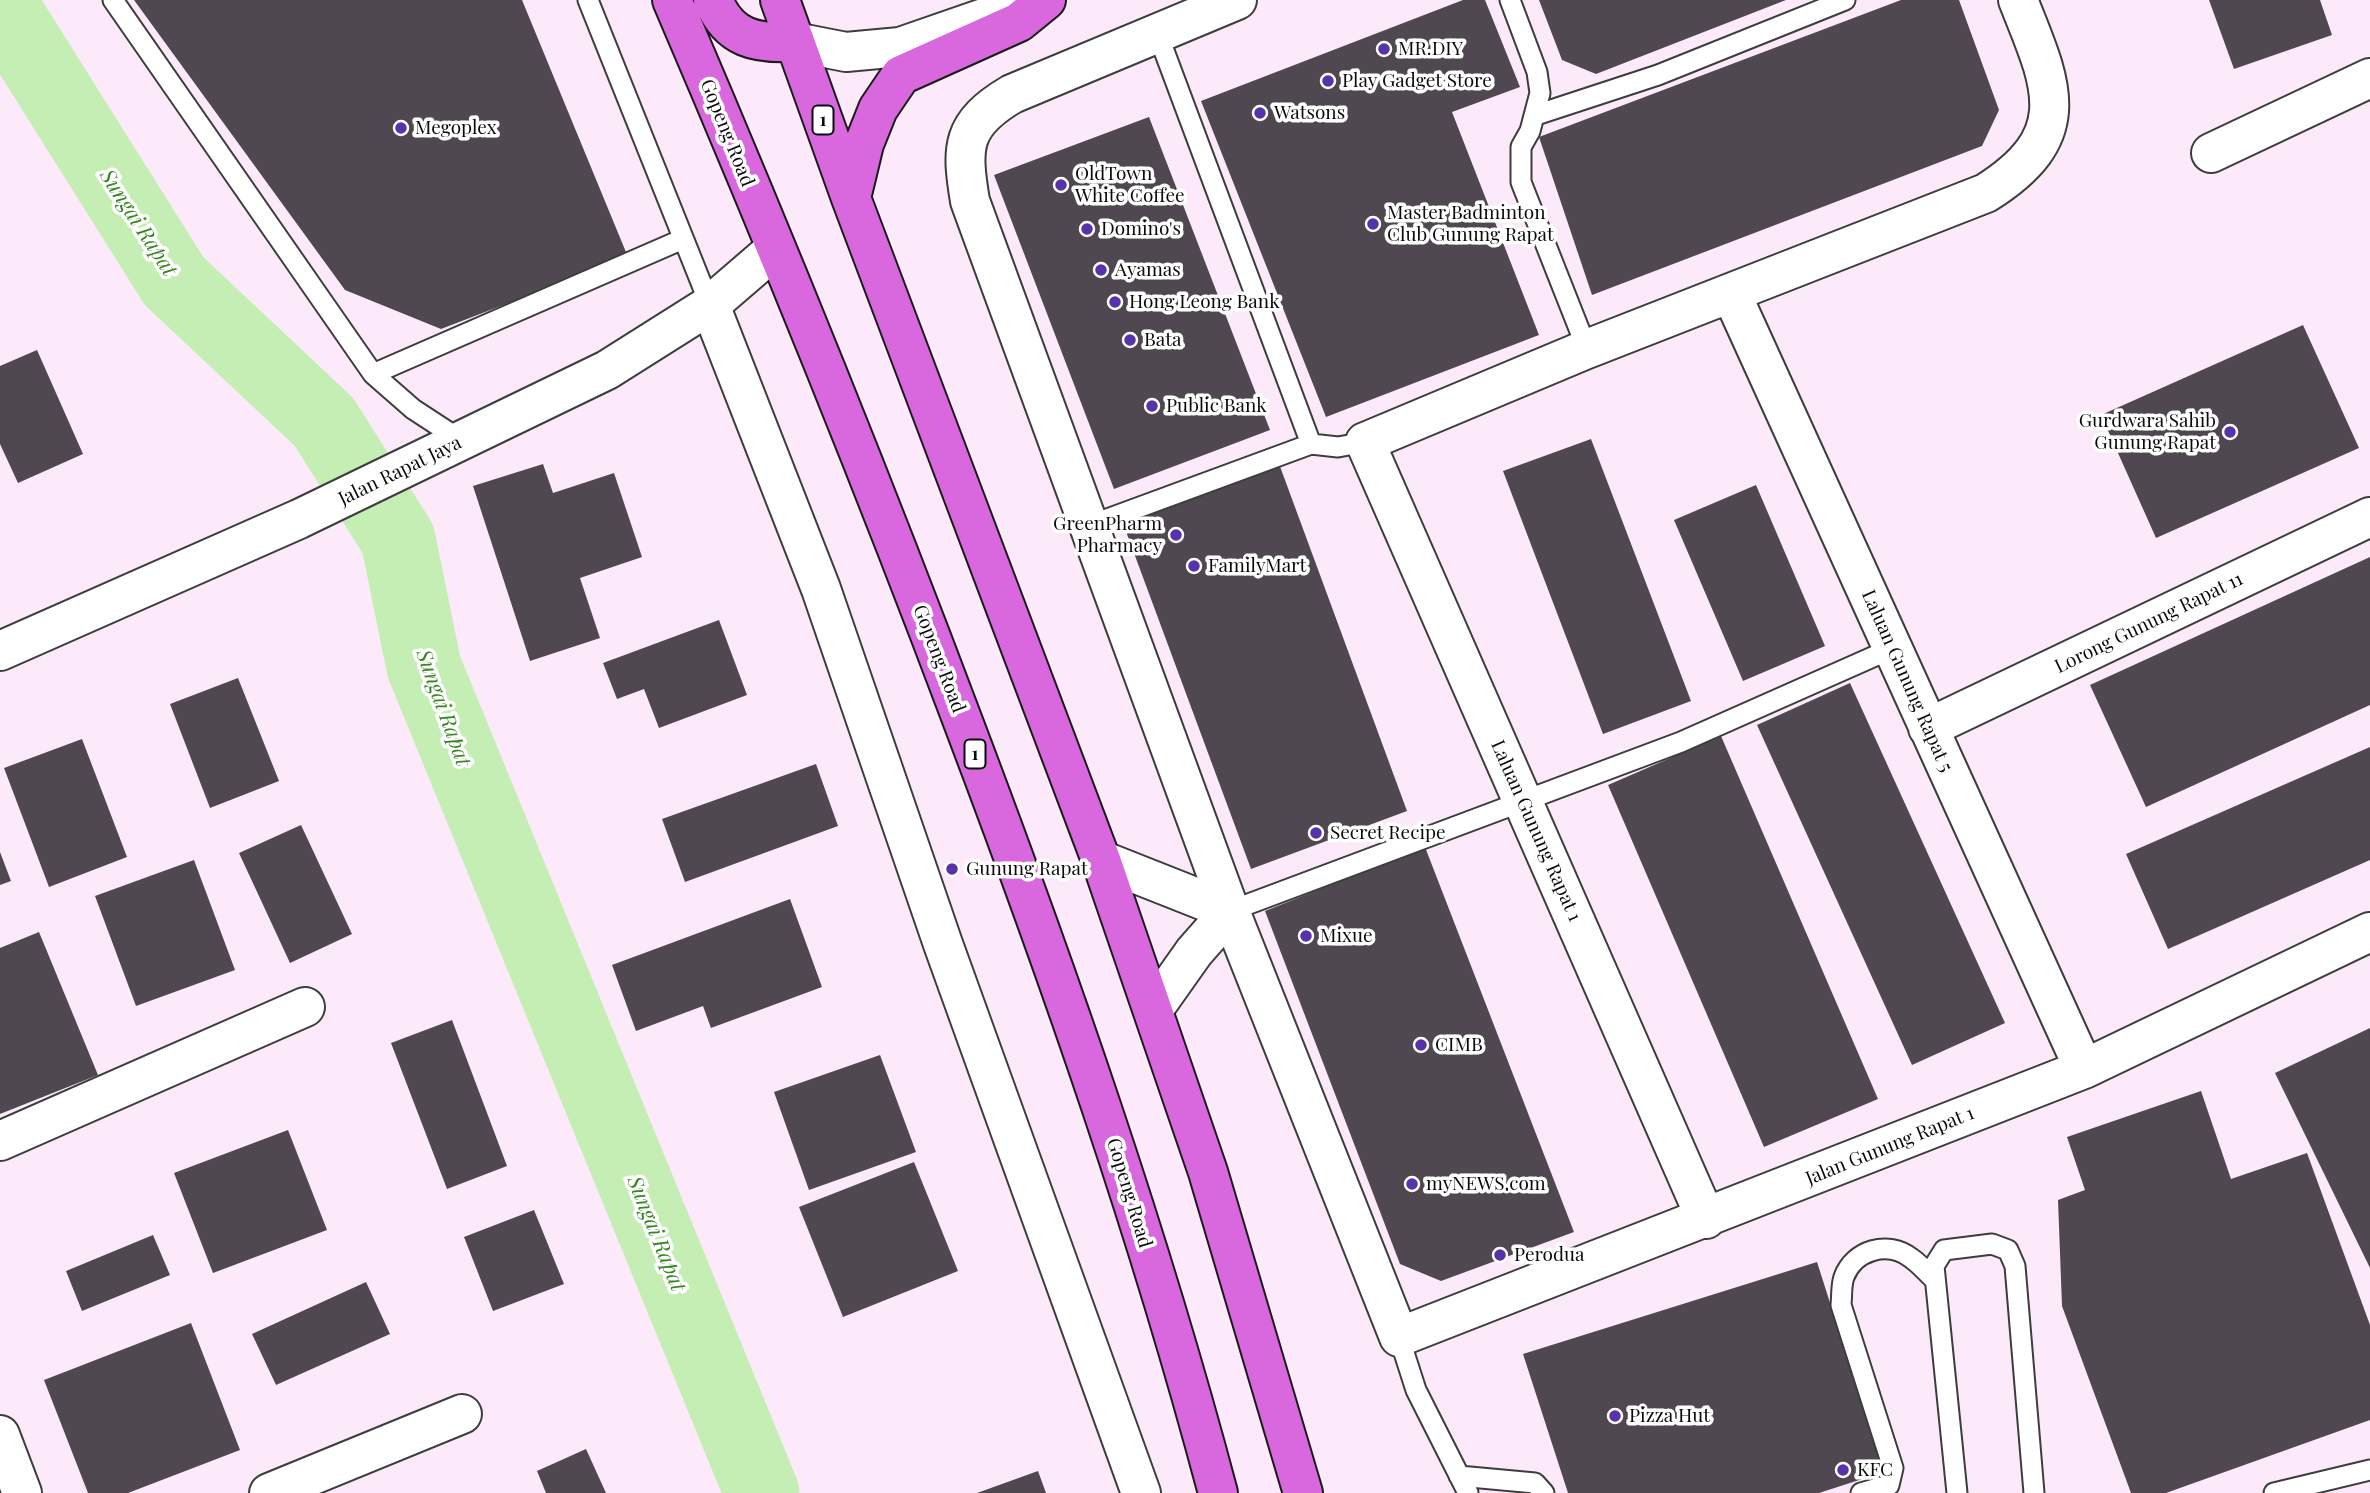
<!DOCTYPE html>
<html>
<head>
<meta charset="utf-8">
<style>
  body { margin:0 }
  canvas { display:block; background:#fceafa }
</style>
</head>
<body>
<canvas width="2370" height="1493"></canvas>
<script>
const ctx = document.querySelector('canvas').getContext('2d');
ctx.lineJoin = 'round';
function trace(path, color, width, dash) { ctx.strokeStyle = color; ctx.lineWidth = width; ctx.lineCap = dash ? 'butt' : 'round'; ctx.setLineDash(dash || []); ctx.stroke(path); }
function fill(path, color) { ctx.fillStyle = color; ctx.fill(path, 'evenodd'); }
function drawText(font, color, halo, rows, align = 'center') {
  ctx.font = font + ' "Playfair Display",serif'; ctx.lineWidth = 7; ctx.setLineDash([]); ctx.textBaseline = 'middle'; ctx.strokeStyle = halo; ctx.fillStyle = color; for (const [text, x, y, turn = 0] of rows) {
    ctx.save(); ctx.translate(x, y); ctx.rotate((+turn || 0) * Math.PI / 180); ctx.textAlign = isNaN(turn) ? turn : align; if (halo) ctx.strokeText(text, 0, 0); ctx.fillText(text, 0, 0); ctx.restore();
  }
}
trace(new Path2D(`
  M0,4L174,281L324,422L398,539L424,667L762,1493`), '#c4eeb4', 75);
fill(new Path2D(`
  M134,0H522L628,257L441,329L345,290Z
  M1463,0H1485L1520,87L1452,112L1539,335L1326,417L1201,101Z
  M1539,0H1786L1596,74L1562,60Z
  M1901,0H1959L1999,110L1982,146L1592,295L1539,137Z
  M2209,0H2320L2332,35L2234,69Z
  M1149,117L1270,430L1114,489L994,175Z
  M2303,325L2359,448L2156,538L2101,415Z
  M37,350L83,454L18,483L0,444V366Z
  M1591,439L1691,701L1603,734L1503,471Z
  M1278,461L1407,811L1251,869L1121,518Z
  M543,464L553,493L614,473L642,557L580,578L600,638L530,661L473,486Z
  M1756,485L1825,646L1743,681L1674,520Z
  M2370,557V705L2146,807L2090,685Z
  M719,620L747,695L659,728L644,689L617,699L603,663Z
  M238,678L279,781L210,808L170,704Z
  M1850,683L2005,1023L1912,1065L1757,725Z
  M1721,736L1878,1099L1764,1147L1608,785Z
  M82,739L127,857L49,887L4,768Z
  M2370,747V860L2168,949L2126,854Z
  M816,764L838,826L685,882L662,819Z
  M301,825L352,934L290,963L239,853Z
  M1425,847L1574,1232L1441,1281L1400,1264L1265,911Z
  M0,852L11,881L0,885Z
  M194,860L235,970L136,1006L95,896Z
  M790,899L822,987L711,1028L703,1006L636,1031L612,965Z
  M39,932L98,1075L0,1114V948Z
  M452,1020L507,1166L447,1189L391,1043Z
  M2370,1028V1268L2275,1073Z
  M880,1055L916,1152L809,1190L774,1092Z
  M2201,1091L2231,1179L2307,1153L2370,1325V1420L2166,1493H2131L2062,1306L2058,1200L2085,1190L2067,1137Z
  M288,1130L327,1230L213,1273L174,1173Z
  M914,1162L958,1271L843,1317L799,1207Z
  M534,1210L564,1284L493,1311L464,1237Z
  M153,1235L170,1275L82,1311L66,1271Z
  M1817,1262L1884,1472L1819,1493H1568L1523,1354Z
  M366,1282L390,1334L276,1385L252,1334Z
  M191,1323L240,1450L128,1493H88L44,1380Z
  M586,1449L606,1493H546L537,1471Z
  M1038,1471L1046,1493H977Z`), '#4f4851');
const service = new Path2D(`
  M113,0L373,374L683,239
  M588,0L710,305
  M1510,0L1537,72L1540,93L1530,131L1521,147V182L1587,349
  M1157,32L1311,444
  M1536,115L1658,75L1845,0
  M373,374L413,409L462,441
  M1091,525L1311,444L1338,447L1365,442
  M1230,911L1681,742L1893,648
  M1399,1337L1416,1390L1468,1493
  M1459,1476L1535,1483L1544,1493
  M1861,1493L1889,1485L1893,1468L1841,1305C1842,1296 1841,1285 1844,1277C1854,1250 1888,1240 1911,1258C1920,1264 1927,1273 1935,1280
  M1957,1493L1934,1266L1944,1250L1992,1244L2008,1250L2015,1266L2034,1493
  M2274,1493L2370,1470`);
const minor = new Path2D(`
  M1237,0L1012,94C961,124 961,147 970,201L1230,911L1399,1337L2084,1069L2370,932
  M2211,153L2370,78
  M1731,293L2084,1069
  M710,305L821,589L943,944L1141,1493
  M1928,728L2370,517
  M1101,860L1230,911
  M1153,1010L1194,952L1230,911
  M0,1141L305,1007
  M1706,1219L1365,442L1587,349L1986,193C2078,135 2052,85 2018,0
  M0,1435L22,1493
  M269,1493L462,1414`);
const tertiary = new Path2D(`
  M795,42L846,52L900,47L1007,10
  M0,651L299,519L607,370L710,305L775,249`);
const trunk = new Path2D(`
  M672,0C775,240 873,482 965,727C1060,978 1149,1233 1218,1493
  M713,0C729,39 756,44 795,42
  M780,0L851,198L1101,860L1208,1172L1303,1493
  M851,198L864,144L878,109L901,75L1019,22L1046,0`);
trace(service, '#3d3d3d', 23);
trace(minor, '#3d3d3d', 42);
trace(tertiary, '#3d3d3d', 42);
trace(trunk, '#1b1b1b', 42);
trace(service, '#fff', 19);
trace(minor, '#fff', 38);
trace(tertiary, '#fff', 38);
trace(trunk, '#d968df', 38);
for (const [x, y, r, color] of [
  [1384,49,7,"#5733a9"],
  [1328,81,7,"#5733a9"],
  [1260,113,7,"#5733a9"],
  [401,128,7,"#5733a9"],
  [1061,185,7,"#5733a9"],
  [1373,224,7,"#5733a9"],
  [1087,229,7,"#5733a9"],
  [1101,270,7,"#5733a9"],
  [1115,302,7,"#5733a9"],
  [1130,340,7,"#5733a9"],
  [1152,406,7,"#5733a9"],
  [2230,432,7,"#5733a9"],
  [1176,535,7,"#5733a9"],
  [1194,566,7,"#5733a9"],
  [1316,833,7,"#5733a9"],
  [952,869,7,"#5733a9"],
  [1306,936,7,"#5733a9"],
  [1421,1045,7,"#5733a9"],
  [1412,1184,7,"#5733a9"],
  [1500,1255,7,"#5733a9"],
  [1615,1416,7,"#5733a9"],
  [1843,1470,7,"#5733a9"]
]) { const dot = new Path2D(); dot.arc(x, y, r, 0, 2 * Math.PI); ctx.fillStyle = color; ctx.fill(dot); trace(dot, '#fff', 2.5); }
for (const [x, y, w] of [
  [823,120,21],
  [975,754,21]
]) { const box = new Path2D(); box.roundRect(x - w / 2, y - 14.5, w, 29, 5); ctx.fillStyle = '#fff'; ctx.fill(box); trace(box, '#0a0a0a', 2); }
drawText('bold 18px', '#0a0a0a', null, [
  ["1",823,120],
  ["1",975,754]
]);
drawText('19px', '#0a0a0a', '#fff', [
  ["MR.DIY",1398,49],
  ["Play Gadget Store",1342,81],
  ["Watsons",1274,113],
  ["Megoplex",415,128],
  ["OldTown",1075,174],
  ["White Coffee",1075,196],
  ["Master Badminton",1387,213],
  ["Club Gunung Rapat",1387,235],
  ["Domino's",1101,229],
  ["Ayamas",1115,270],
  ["Hong Leong Bank",1129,302],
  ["Bata",1144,340],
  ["Public Bank",1166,406],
  ["Gurdwara Sahib",2216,421,"right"],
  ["Gunung Rapat",2216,443,"right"],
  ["GreenPharm",1162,524,"right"],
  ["Pharmacy",1162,546,"right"],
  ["FamilyMart",1208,566],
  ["Secret Recipe",1330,833],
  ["Gunung Rapat",966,869],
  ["Mixue",1320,936],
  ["CIMB",1435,1045],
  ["myNEWS.com",1426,1184],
  ["Perodua",1514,1255],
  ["Pizza Hut",1629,1416],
  ["KFC",1857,1470]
], 'left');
drawText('19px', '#0a0a0a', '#fff', [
  ["Gopeng Road",727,133,68],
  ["Jalan Rapat Jaya",400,471,-26],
  ["Lorong Gunung Rapat 11",2149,623,-26],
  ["Gopeng Road",939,659,69],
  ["Laluan Gunung Rapat 5",1907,681,66],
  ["Laluan Gunung Rapat 1",1536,831,66],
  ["Jalan Gunung Rapat 1",1890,1146,-22],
  ["Gopeng Road",1129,1193,73]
]);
drawText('italic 21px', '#388622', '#fff', [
  ["Sungai Rapat",138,223,57],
  ["Sungai Rapat",443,708,70],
  ["Sungai Rapat",656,1234,68]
]);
</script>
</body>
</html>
